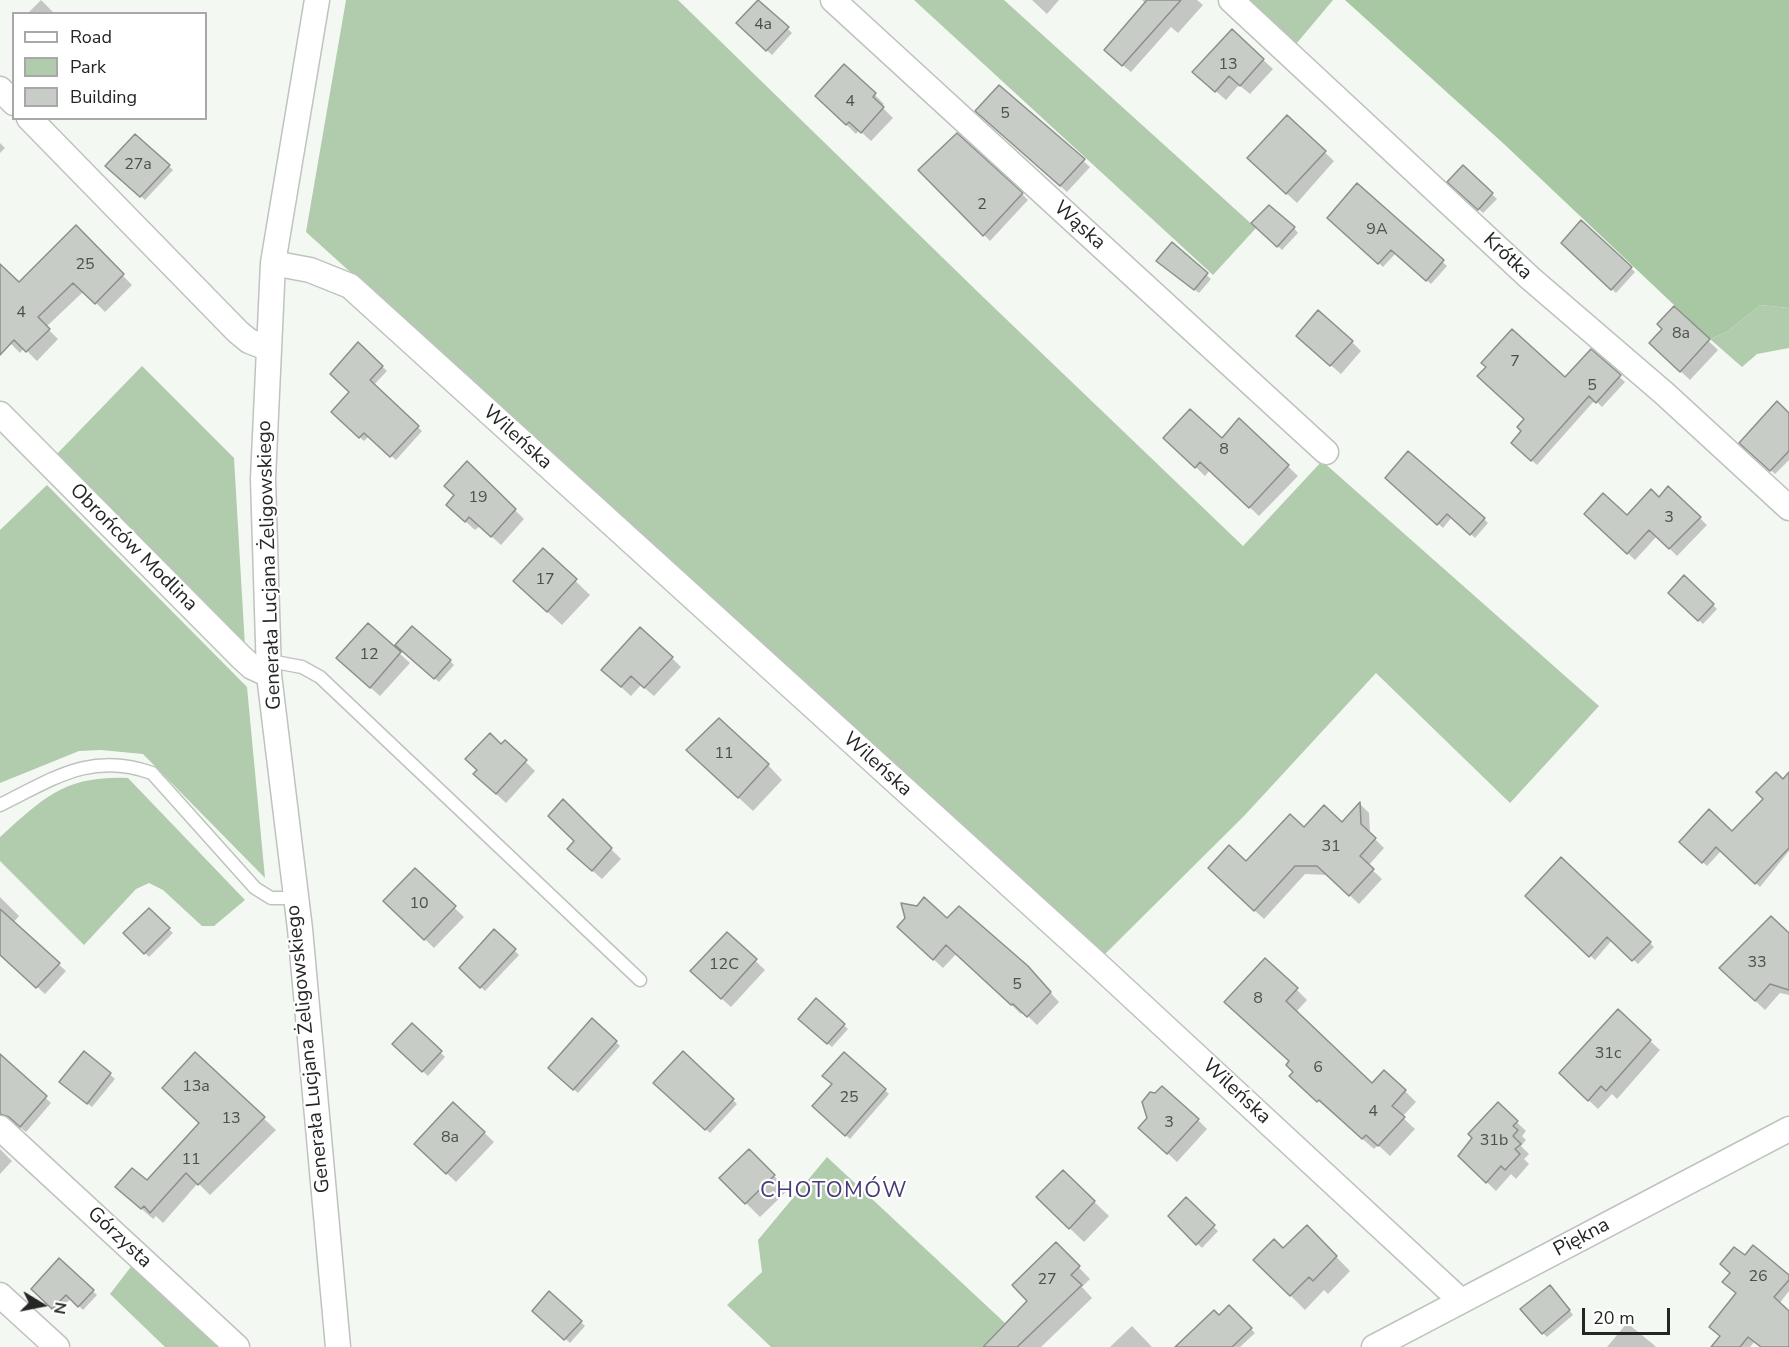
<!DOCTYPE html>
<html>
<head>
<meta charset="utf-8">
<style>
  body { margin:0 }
  #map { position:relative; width:1789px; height:1347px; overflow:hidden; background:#f4f8f3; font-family:"Nunito Sans",sans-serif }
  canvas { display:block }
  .legend { position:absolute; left:12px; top:12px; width:195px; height:108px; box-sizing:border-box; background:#fff; border:2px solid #a7a8a7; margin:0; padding:8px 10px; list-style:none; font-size:18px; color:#242624 }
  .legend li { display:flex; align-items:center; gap:12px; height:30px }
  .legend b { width:30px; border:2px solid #a7a8a7 }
  .north { position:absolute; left:12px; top:1275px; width:60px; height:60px; -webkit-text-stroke:4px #fff; paint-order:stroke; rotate:100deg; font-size:16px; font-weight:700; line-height:24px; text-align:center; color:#242624 }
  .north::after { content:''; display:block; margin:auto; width:21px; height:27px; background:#242624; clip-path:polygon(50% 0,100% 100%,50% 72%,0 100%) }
  .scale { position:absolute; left:1582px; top:1308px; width:88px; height:27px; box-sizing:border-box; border:3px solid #242624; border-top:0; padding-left:8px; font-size:18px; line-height:21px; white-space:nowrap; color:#242624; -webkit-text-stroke:4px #fff; paint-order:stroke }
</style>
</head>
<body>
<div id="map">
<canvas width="1789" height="1347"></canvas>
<ul class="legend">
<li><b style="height:8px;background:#fff"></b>Road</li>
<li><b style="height:16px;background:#b1ccad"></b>Park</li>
<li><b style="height:16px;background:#c8ccc7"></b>Building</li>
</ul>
<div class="north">N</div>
<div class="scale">20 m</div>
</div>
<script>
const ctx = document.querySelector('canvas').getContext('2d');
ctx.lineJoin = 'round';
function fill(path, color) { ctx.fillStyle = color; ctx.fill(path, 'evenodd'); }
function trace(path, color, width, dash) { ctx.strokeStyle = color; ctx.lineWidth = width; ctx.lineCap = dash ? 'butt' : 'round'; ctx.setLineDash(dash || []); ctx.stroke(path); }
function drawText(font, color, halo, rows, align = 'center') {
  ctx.font = font + ' "Nunito Sans",sans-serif'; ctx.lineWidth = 4.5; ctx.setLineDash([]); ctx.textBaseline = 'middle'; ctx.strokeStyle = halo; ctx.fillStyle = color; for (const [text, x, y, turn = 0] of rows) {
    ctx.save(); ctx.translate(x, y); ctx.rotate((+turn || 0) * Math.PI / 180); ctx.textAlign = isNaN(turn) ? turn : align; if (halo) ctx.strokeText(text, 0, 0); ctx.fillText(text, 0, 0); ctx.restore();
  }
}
fill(new Path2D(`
  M346,0H678L981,295L1243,546L1322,461L1599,706L1510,803L1376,673L1244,816L1105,954L306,232Z
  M914,0H1004L1256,228L1213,275Z
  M1242,0H1333L1291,50Z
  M1760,305L1789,308V348L1757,354L1742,367L1710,339L1727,332Z
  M142,366L234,458L245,647L54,457Z
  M47,485L247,687L265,878L143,754L101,750L79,751L0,783V530Z
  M128,778L245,900L214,926H202L163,890L149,883L136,889L84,945L0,861V837C45,797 64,776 128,778Z
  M827,1157L1005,1323L982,1347H771L727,1305L762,1272L758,1240Z
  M133,1264L222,1347H165L110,1294Z`), '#b1ccad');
fill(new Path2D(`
  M1345,0H1789V308L1760,305L1727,332L1710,339L1504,144Z`), '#a8c7a3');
fill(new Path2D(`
  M41,0L55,14H27Z
  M1032,0H1059L1047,14Z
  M1142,0H1197L1203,5L1178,33L1171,27L1131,72L1113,57L1146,4Z
  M759,1L792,33L772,55L738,23Z
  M1232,31L1273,69L1250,94L1239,85L1226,100L1204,81Z
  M999,87L1090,167L1067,192L984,118Z
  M875,95L884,104L881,106L893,118L871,141L859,130L856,134L817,96Z
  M1287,117L1334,161L1297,203L1258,167Z
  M135,136L173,170L145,200L108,166Z
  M0,143L5,148L0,153Z
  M1463,167L1497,199L1483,213L1450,182Z
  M920,170L1022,194L1028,200L990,241Z
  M1357,185L1447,266L1431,284L1396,253L1383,267L1329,218Z
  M1582,222L1635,272L1616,293L1563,243Z
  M1253,223L1294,228L1298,233L1282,250Z
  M76,228L132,285L105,312L84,291L46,327L58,339L37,361L24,348L20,353L0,333V281L19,284Z
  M1172,244L1211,279L1199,293L1163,265Z
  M1674,308L1718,350L1690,380L1660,352L1664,329Z
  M1352,342L1361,351L1341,374L1307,345Z
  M358,344L387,371L373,386L422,431L396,460L369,436L364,441L333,412L351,392Z
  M1591,351L1625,382L1602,407L1595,400L1537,465L1513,443L1523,431L1526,419L1487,367L1565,379Z
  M1789,415V460L1775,474L1741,443Z
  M1240,420L1298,476L1259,516L1210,470L1205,476L1165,438L1222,440Z
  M467,463L524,519L501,545L480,526L475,530L457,514L456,495Z
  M1391,482L1484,519L1488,523L1475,538L1452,517L1443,528Z
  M1668,488L1707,525L1677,556L1657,536L1635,560L1587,514L1627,517L1659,499Z
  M543,550L590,595L562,625L529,595Z
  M1684,578L1717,609L1703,624L1670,593Z
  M368,625L410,663L380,696L347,667Z
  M401,649L450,661L454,665L439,682Z
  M672,658L681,667L654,696L641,685L631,696L612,679Z
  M505,742L535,771L506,803L484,783Z
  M702,764L768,765L782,780L753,811Z
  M1789,787V851L1760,887L1722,850L1707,866L1681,842L1733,833Z
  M563,801L621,859L602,879L578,858L576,841Z
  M1360,804L1369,813L1370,834L1384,848L1368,866L1382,879L1359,904L1328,875L1305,874L1264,919L1219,878L1304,829L1342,824Z
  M1561,859L1654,947L1638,964L1612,940L1595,960L1527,896Z
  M415,870L464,917L434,948L385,901Z
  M0,897L19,916L13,923L66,971L45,994L0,953Z
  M149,910L173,933L149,957L125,933Z
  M947,920L1037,978L1059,1002L1037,1025L1024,1012L1021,1014L957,953L943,968L908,936Z
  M495,931L519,955L485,991L461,968Z
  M727,934L765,970L731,1007L702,981Z
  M1789,935V995L1780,993L1765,1010L1731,978Z
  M1296,989L1307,1000L1296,1012L1373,1085L1405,1091L1416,1102L1402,1117L1415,1129L1390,1156L1378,1145L1374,1149L1302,1087L1291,1062L1237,1013Z
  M817,1001L848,1029L832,1047L804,1023Z
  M592,1020L620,1046L578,1093L554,1072Z
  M412,1025L445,1057L428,1076L394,1044Z
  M1650,1041L1660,1050L1617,1099L1612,1094L1598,1109L1570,1083Z
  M85,1053L115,1079L92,1107L65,1086Z
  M683,1053L737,1104L710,1133L656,1083Z
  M195,1054L276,1130L210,1195L198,1183L163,1223L156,1216L153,1219L117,1187L147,1183L201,1123Z
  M844,1054L889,1094L850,1139L814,1106L834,1084Z
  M0,1056L51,1103L26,1132L11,1120L0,1123Z
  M454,1104L494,1142L456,1182L425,1153Z
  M1498,1104L1526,1131L1522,1136L1526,1140L1521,1146L1529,1154L1524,1159L1529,1164L1516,1179L1511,1174L1496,1191L1460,1156Z
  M1198,1120L1207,1129L1177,1162L1150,1137Z
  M0,1149L12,1161L0,1174Z
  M749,1151L788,1190L760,1217L721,1178Z
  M1063,1172L1109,1216L1084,1242L1052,1211Z
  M1186,1199L1218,1231L1202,1248L1170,1216Z
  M1307,1227L1350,1271L1328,1294L1324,1290L1305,1310L1255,1260L1283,1250Z
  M1056,1244L1090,1279L1082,1287L1092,1298L1041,1347H1005Z
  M1745,1257L1789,1277V1291L1779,1304L1789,1313V1347H1762L1755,1341L1750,1347H1713L1721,1336L1738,1294Z
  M59,1260L97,1295L83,1310L71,1298L58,1312L33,1289Z
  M1554,1291L1573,1315L1547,1337L1543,1333Z
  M549,1293L585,1326L570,1343L534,1311Z
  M1229,1307L1255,1333L1240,1347H1215L1219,1317Z
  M1627,1323L1654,1345L1656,1347H1607Z
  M1132,1326L1152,1347H1110Z`), '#0003');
const building = new Path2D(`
  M758,0L789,27L766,51L736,23Z
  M1147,0H1181L1122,66L1104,50Z
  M1232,29L1264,59L1240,86L1229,76L1215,92L1192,72Z
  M844,64L876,93L873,97L884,107L861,133L849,122L846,125L815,96Z
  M999,85L1085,159L1060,186L975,111Z
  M1287,115L1326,151L1286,194L1247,158Z
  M957,133L1023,193L983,236L918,170Z
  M135,134L170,165L140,197L105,166Z
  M1463,165L1493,193L1478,210L1447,182Z
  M1357,183L1444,260L1426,281L1391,250L1378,264L1327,218Z
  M1269,205L1295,227L1277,247L1251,223Z
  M1581,220L1632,267L1611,290L1561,243Z
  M76,225L124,274L95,304L73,283L38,317L50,329L26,352L14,340L0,355V264L19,282Z
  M1172,242L1208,273L1194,290L1156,261Z
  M1674,306L1710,339L1680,372L1649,343L1662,329L1657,324Z
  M1318,310L1353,341L1330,366L1296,336Z
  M1512,329L1565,377L1591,349L1621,375L1596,403L1589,396L1531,461L1511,443L1521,431L1517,427L1524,419L1477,376L1486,367L1481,363Z
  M358,342L383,366L370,380L419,426L390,457L364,433L359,438L331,412L349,392L330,374Z
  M1777,401L1789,413V451L1770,471L1739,443Z
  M1190,409L1222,438L1239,418L1289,465L1249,508L1200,462L1195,468L1163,438Z
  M1408,451L1485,518L1470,535L1447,514L1437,525L1385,478Z
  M467,461L516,509L491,537L469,517L465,522L446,505L454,495L444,486Z
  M1668,486L1701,517L1669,549L1649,530L1627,554L1584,514L1603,493L1627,515L1651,489L1659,497Z
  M543,548L577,579L547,612L513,581Z
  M1684,575L1714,604L1698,621L1668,593Z
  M368,623L401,652L370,688L336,658Z
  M412,626L451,660L434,679L395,645Z
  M640,627L673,657L644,688L631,676L621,687L601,670Z
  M719,718L769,764L738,798L686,750Z
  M490,733L501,744L505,740L527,760L496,794L473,774L477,770L465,759Z
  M1776,772L1783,779L1789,772V848L1755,884L1716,847L1702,863L1679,842L1709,809L1732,831L1763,799L1756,792Z
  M563,799L612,848L592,871L567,849L574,841L548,816Z
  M1360,802L1361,824L1376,838L1360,856L1374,869L1349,896L1317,866H1295L1254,911L1208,868L1229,845L1246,861L1290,814L1304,827L1324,805L1342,822Z
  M1561,857L1651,942L1632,961L1607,937L1589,957L1525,896Z
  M415,868L456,906L424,940L383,901Z
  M924,897L947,918L959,906L1028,966L1051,992L1027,1017L1013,1004L1011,1005L946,945L933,960L897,927L905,918L901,903L917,906Z
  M149,908L170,928L144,954L123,933Z
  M0,909L60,963L36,988L0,955Z
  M1771,916L1789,933V990L1770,984L1755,1001L1719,968Z
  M494,929L516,949L480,988L459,968Z
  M727,932L757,959L721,999L690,971Z
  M1265,958L1298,988L1286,1001L1372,1083L1384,1070L1406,1090L1392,1106L1405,1117L1378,1146L1366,1135L1362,1139L1319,1100L1317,1102L1289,1076L1293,1072L1286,1065L1289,1061L1224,1002Z
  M816,998L845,1024L827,1044L798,1019Z
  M1618,1009L1651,1040L1606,1091L1601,1086L1588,1101L1559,1073Z
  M592,1018L617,1041L573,1090L548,1068Z
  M412,1023L442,1051L422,1072L392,1044Z
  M84,1051L111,1073L87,1104L59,1082Z
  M683,1051L734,1099L705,1130L653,1083Z
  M195,1052L265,1117L198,1185L186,1173L150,1213L144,1206L141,1209L115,1187L132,1168L147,1180L199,1123L162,1088Z
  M844,1052L886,1089L845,1136L812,1106L832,1084L822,1076Z
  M0,1054L47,1096L20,1127L9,1117L0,1114Z
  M1162,1086L1199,1119L1167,1154L1138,1128L1147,1118L1142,1102L1150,1092L1155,1093Z
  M453,1102L485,1132L446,1174L414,1144Z
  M1498,1102L1518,1121L1513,1126L1518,1130L1513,1136L1521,1144L1515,1149L1520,1154L1505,1170L1501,1166L1486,1183L1458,1156L1472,1138L1468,1134Z
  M749,1149L775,1175L745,1204L719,1178Z
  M1063,1170L1095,1201L1069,1229L1036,1197Z
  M1186,1197L1215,1225L1196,1245L1168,1216Z
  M1307,1225L1337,1256L1313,1281L1309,1277L1290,1296L1253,1260L1274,1239L1283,1248Z
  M1056,1242L1080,1266L1071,1275L1082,1285L1017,1347H983L1027,1301L1012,1285Z
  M1753,1245L1789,1275V1280L1774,1297L1789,1311V1347H1761L1748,1337L1740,1347H1711L1720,1336L1709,1327L1736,1293L1722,1282L1730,1273L1720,1264L1734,1247L1745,1255Z
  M59,1258L94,1290L78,1307L66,1295L52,1309L31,1289Z
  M1550,1285L1570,1310L1542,1334L1520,1309Z
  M549,1291L582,1321L564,1340L532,1311Z
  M1229,1305L1252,1328L1232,1347H1175L1214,1310L1219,1315Z`);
fill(building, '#c8ccc7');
trace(building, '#8c8f8b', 1.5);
const service = new Path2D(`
  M270,661L302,667L320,677L640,980
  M0,805C53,779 91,751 152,773L255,888L271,898H295`);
const minor = new Path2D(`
  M317,0L273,263L263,479L269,675L300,929L338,1347
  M833,0L1326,452
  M1231,0L1530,278L1665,394L1789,508
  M0,89L14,103
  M29,118L238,332L249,341L267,348
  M273,263L310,270L350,286L1097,964L1461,1301
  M0,414L241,657L252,667L269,675
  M0,1128L237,1347
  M0,1295L57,1347
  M1374,1347L1789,1129`);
trace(service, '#bfc3bf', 15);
trace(minor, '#bfc3bf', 27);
trace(service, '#fff', 12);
trace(minor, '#fff', 24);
drawText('16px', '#4d504d', null, [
  ["4a",763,25],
  ["13",1228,65],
  ["4",850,102],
  ["5",1005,114],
  ["27a",138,165],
  ["2",982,205],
  ["9A",1377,230],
  ["25",85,265],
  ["4",21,313],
  ["8a",1681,334],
  ["7",1515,362],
  ["5",1592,386],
  ["8",1224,450],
  ["19",478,498],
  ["3",1669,518],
  ["17",545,580],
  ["12",369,655],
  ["11",724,754],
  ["31",1331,847],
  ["10",419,904],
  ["33",1757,963],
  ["12C",724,965],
  ["5",1017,985],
  ["8",1258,999],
  ["31c",1608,1054],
  ["6",1318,1068],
  ["13a",196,1087],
  ["25",849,1098],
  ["4",1373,1112],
  ["13",231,1119],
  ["3",1169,1123],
  ["8a",450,1138],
  ["31b",1494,1141],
  ["11",191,1160],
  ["26",1758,1277],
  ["27",1047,1280]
]);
drawText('20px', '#242624', '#fff', [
  ["Wąska",1079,226,42],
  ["Krótka",1507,257,43],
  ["Wileńska",517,438,42],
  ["Obrońców Modlina",133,548,45],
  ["Generała Lucjana Żeligowskiego",270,565,-92],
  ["Wileńska",877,765,42],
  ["Generała Lucjana Żeligowskiego",309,1049,-96],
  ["Wileńska",1236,1092,43],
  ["Górzysta",119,1238,43],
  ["Piękna",1582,1238,-28]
]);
ctx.letterSpacing = '1.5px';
drawText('22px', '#483a77', '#fff', [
  ["CHOTOMÓW",834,1192]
]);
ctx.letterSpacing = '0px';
</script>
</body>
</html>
